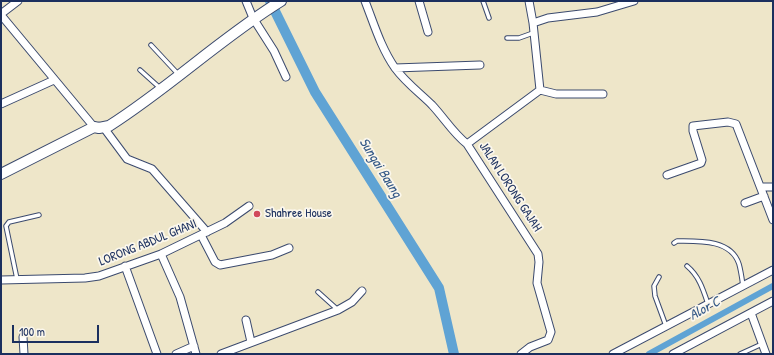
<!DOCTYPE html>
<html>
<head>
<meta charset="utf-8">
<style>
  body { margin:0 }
  #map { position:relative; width:774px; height:355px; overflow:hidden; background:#eee6c9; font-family:"Patrick Hand",sans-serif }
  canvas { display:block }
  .frame { position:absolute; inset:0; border:2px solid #1b2f5e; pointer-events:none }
  .scale { position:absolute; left:12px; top:325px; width:87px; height:18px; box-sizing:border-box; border:2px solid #1b2f5e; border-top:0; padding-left:5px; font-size:12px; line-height:14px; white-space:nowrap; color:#1b2f5e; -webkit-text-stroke:3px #fbf7ec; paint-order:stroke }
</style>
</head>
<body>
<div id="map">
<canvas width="774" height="355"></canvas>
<div class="frame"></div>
<div class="scale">100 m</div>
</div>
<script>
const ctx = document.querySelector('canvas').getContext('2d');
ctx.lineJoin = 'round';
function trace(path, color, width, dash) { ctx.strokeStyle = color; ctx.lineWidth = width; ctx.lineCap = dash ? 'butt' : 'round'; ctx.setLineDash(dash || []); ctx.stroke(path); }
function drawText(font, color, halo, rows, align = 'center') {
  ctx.font = font + ' "Patrick Hand",sans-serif'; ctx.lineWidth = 3.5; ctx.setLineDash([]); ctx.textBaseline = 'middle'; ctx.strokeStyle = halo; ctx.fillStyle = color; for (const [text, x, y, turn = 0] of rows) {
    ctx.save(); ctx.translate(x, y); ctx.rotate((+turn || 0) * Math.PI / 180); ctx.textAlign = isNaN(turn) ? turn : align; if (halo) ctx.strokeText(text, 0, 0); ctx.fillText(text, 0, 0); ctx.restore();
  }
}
trace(new Path2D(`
  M649,354L773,286`), '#5fa3d4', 6);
trace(new Path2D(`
  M270,1L315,92L439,288L454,354`), '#5fa3d4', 10);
const lane = new Path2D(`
  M483,1L489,18
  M507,38H519L533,33
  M151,45L178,74
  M140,70L160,88
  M674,243L677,241C698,241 731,239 739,264C741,271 742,279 743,286
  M687,266C699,276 703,289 708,304
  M659,277L654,286L655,296L666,326
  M17,279L6,226L9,222L39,215
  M318,292L338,310
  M740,354L762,344`);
const street = new Path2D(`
  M246,1L253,18L274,51L286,77
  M365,1C374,24 381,48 395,68C406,83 420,93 432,105C445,119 453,133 467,144L538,254L539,262L537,283L551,332L548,340L530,347L521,354
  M419,1L428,32
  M529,1L533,23
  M1,14L18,1
  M1,15L94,127
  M395,68L480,65
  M603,94H556L540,90L533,23L548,18L597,12L634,1
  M1,104L54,80
  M104,128L127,159L152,169L207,232
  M467,144L540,90
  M667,175L701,163L702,160L693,131V126L728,122L736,124L773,220
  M762,187H773
  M745,203L764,196
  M201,235L215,262L220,265L272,255L289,248
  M161,254L180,297L196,354
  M125,266L157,354
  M1,280L85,278L99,276L161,254L225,223L249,206
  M751,313L766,354
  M246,320L251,342
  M23,337L24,354
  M176,354L194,346
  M221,354L338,310L352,302L362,291
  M613,354L773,270
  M673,354L773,301`);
const secondary = new Path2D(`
  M1,174L94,127L99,128L109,126C169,88 221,38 281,1`);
trace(lane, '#3b4a6e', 5.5);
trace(street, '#3b4a6e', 9);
trace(secondary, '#3b4a6e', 12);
trace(lane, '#fff', 3.5);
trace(street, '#fff', 7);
trace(secondary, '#fff', 10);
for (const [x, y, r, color] of [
  [257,214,4,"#d1495b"]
]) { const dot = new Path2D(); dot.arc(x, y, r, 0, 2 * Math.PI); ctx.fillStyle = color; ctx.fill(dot); trace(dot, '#fbf7ec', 1.5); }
drawText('13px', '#1b2f5e', '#fbf7ec', [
  ["JALAN LORONG GAJAH",510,187,57],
  ["LORONG ABDUL GHANI",148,243,-22]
]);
drawText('13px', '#1b2f5e', '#fbf7ec', [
  ["Shahree House",265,214]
], 'left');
drawText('italic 14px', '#335887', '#fbf7ec', [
  ["Sungai Baung",380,168,58],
  ["Alor C",705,309,-29]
]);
</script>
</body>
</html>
